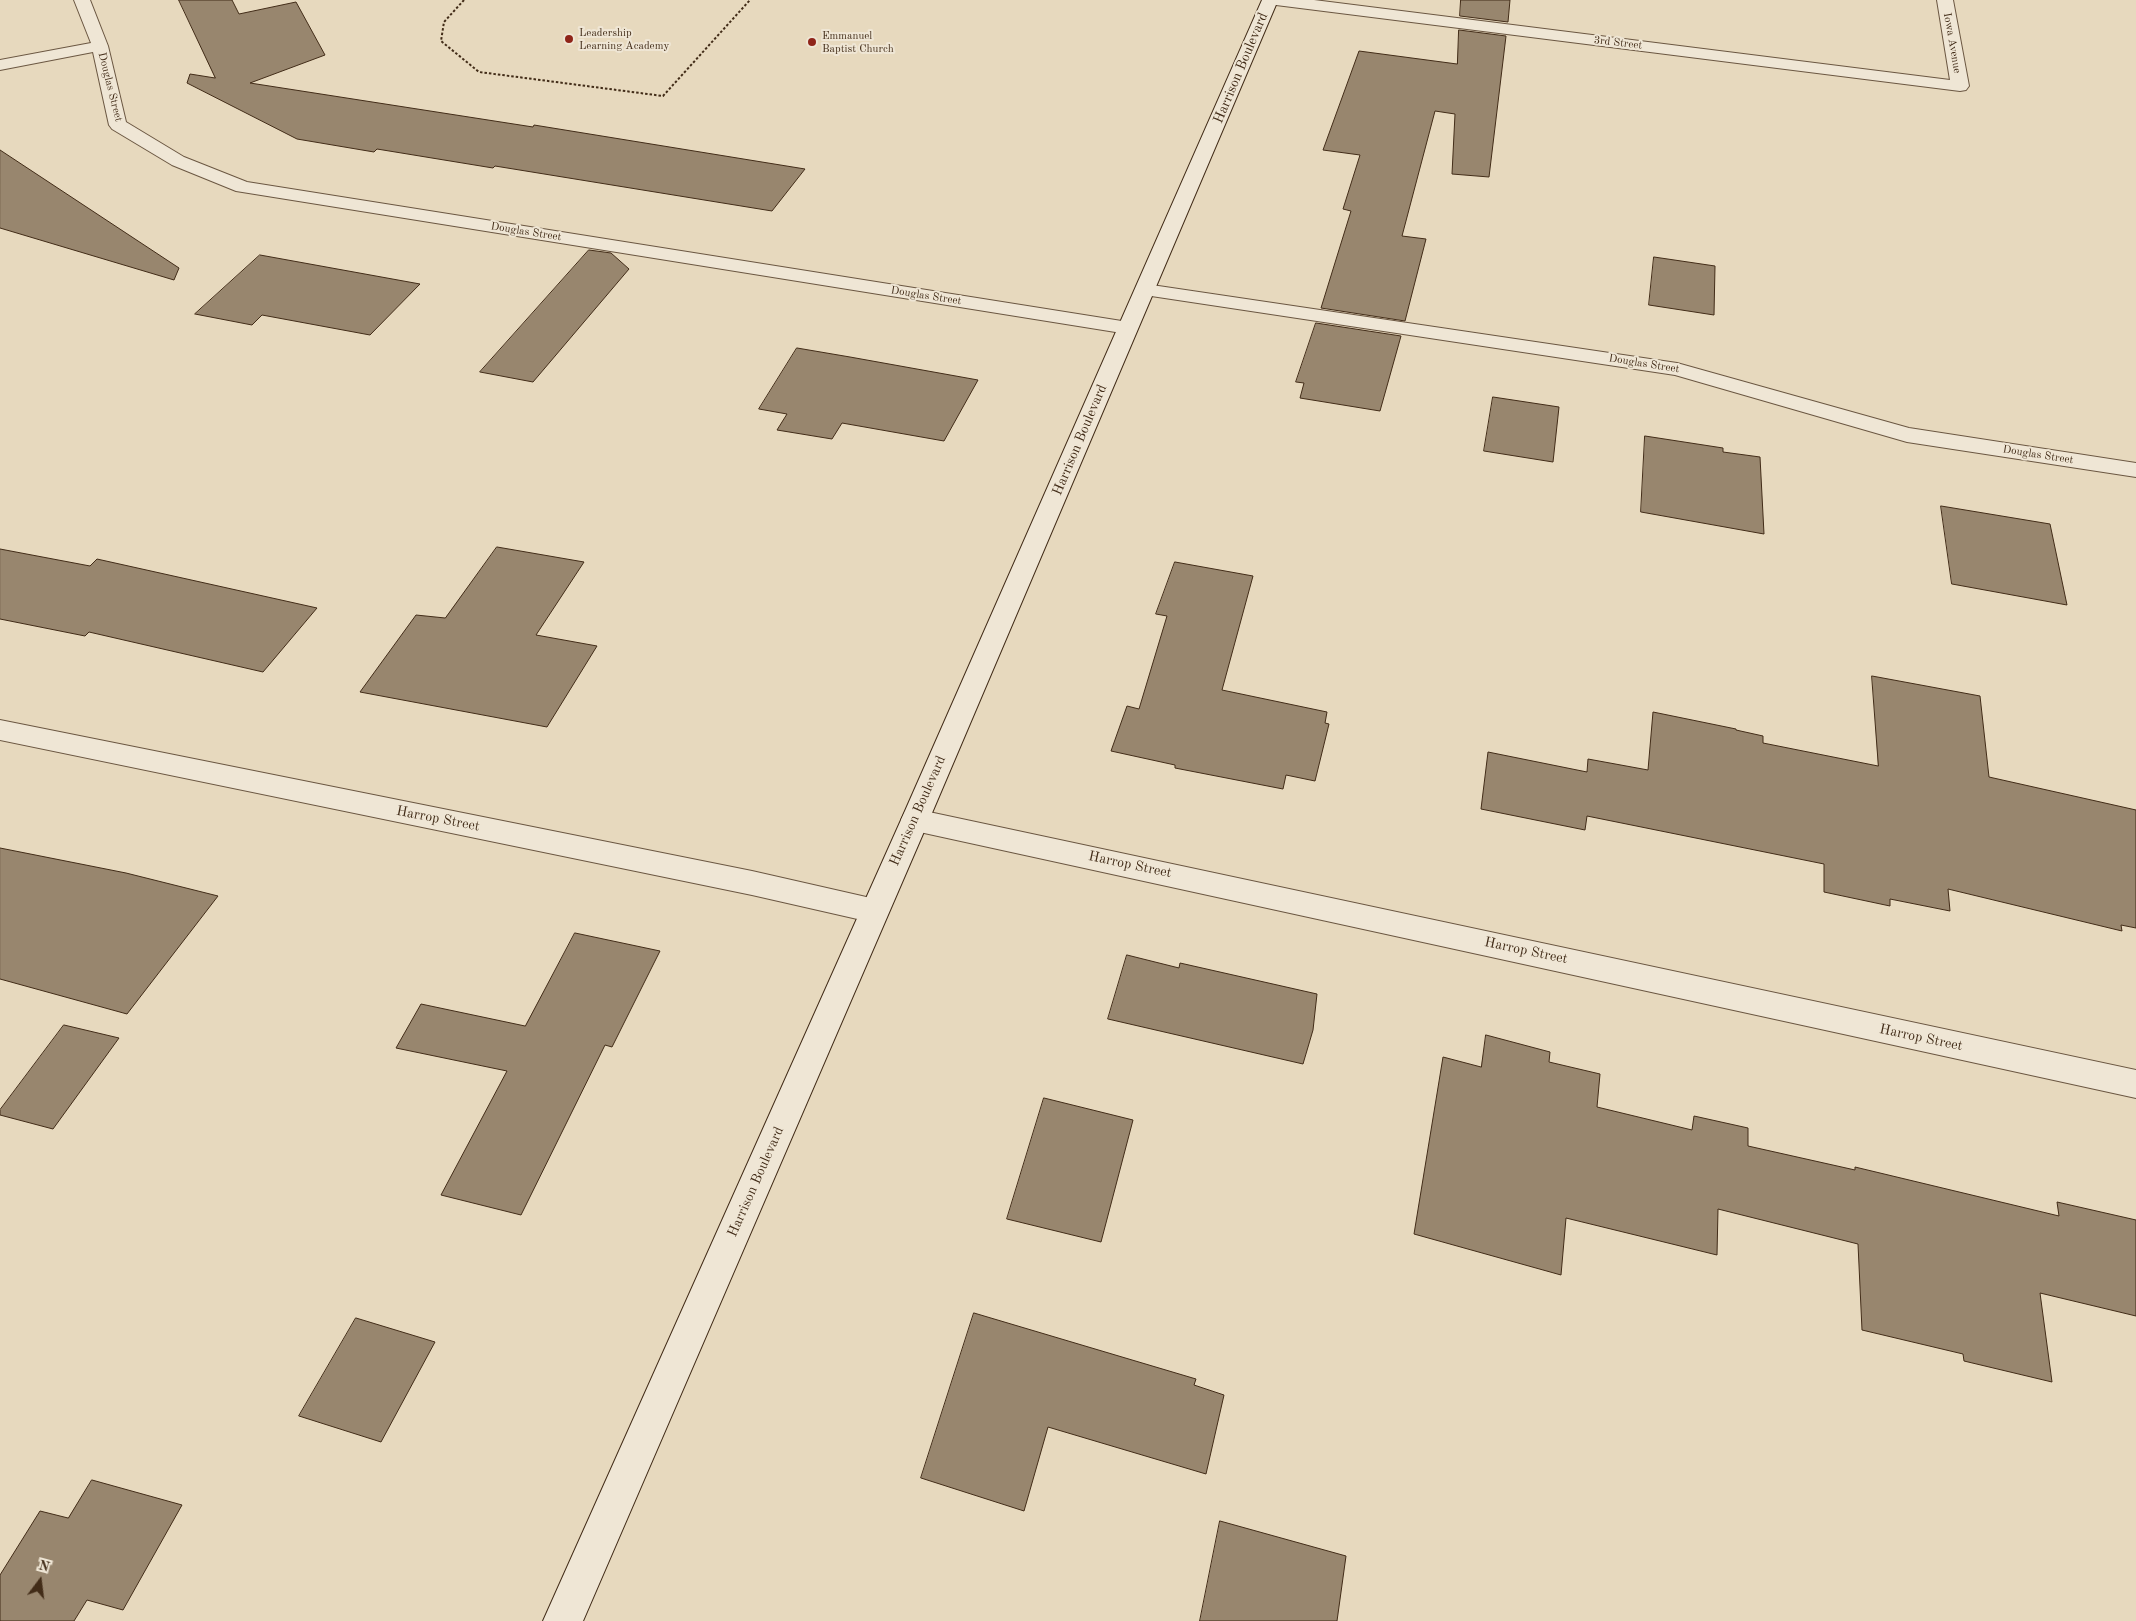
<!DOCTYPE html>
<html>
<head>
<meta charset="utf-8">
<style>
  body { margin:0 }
  #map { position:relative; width:2136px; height:1621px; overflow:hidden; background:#e7d9be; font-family:"Old Standard TT",serif }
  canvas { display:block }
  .north { position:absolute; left:15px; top:1556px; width:50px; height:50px; -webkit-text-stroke:4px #efe6d5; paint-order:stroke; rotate:15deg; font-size:14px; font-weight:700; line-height:20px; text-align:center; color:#422c18 }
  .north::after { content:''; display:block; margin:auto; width:18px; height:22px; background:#422c18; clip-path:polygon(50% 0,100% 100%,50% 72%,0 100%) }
</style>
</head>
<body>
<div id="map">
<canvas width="2136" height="1621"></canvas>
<div class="north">N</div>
</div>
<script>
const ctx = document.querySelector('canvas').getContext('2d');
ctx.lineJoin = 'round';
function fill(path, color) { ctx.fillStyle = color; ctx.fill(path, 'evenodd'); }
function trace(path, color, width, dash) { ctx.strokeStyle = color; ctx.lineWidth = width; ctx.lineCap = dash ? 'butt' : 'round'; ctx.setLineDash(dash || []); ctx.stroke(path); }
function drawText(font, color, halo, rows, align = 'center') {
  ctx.font = font + ' "Old Standard TT",serif'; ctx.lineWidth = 4; ctx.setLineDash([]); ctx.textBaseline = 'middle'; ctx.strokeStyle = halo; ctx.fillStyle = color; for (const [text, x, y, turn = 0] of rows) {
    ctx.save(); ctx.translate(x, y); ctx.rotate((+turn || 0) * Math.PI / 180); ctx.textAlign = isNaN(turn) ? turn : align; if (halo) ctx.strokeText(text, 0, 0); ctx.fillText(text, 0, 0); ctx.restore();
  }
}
const building = new Path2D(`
  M179,0H232L239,14L296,2L325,55L250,83L533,127L534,125L805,169L772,211L495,166L493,168L377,149L374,152L297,139L187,83L190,74L215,78Z
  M1461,0H1510L1508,22L1460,16Z
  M1459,30L1506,36L1489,177L1452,174L1455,114L1435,111L1402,236L1426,239L1405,321L1321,308L1351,211L1343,209L1360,155L1323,150L1359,51L1457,64Z
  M0,150L179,268L174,280L0,228Z
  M589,250L611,253L629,269L533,382L480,372Z
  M260,255L420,284L370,335L262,315L252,325L195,314Z
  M1654,257L1715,266L1714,315L1649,305Z
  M1316,323L1401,336L1380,411L1300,398L1304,383L1296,382Z
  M797,348L850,357L978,380L944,441L842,423L832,439L777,430L787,414L759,409Z
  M1493,397L1559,407L1553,462L1484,451Z
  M1645,436L1723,448V452L1760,457L1764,534L1641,512Z
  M1941,506L2050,524L2067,605L1952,584Z
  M497,547L584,562L536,635L597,646L547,727L360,692L416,615L445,618Z
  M0,549L90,566L97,559L317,608L263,672L89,632L85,636L0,619Z
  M1175,562L1253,576L1222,690L1327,712L1325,723L1329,724L1315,781L1286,775L1283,789L1175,768V765L1111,751L1127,706L1139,709L1167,616L1156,614Z
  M1872,676L1980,696L1989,777L2136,810V928L2121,925L2122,931L1948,889L1950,911L1890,899V906L1824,892V864L1587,816L1585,830L1481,809L1488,752L1587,772L1588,759L1648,770L1653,712L1736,729V730L1763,736V743L1878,766Z
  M0,848L126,873L218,896L127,1014L0,979Z
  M575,933L660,951L612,1047L605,1045L521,1215L441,1195L507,1071L396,1048L421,1004L525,1026Z
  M1127,955L1179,968L1180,963L1317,994L1313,1030L1303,1064L1108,1019Z
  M64,1025L119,1038L53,1129L0,1115V1110Z
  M1486,1035L1550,1052L1549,1062L1600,1074L1597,1107L1692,1130L1694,1116L1748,1128V1146L1855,1170V1167L2059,1216L2057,1202L2136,1220V1316L2040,1293L2052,1382L1964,1361L1963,1354L1862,1330L1858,1244L1718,1209L1717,1255L1566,1218L1561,1275L1414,1234L1443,1057L1481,1067Z
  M1044,1098L1133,1120L1101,1242L1007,1219Z
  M974,1313L1196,1379L1194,1385L1224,1395L1206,1474L1048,1427L1024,1511L921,1478Z
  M356,1318L435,1342L381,1442L299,1416Z
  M92,1480L182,1505L123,1610L87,1600L74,1621H0V1575L40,1511L68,1518Z
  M1220,1521L1346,1556L1337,1621H1200Z`);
fill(building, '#98866e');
trace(building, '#422c18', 1);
const minor = new Path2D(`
  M74,0H90L108,46L126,122L184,157L247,182L1128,322L1135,324L1138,328L1135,332L1128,334L236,191L172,165L112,129L109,125L93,52L0,70V60L91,43Z
  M1268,0H1314L1950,80L1937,0H1953L1969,86L1966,90L1960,91L1276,5L1270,3Z
  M1145,284L1677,363L1909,428L2136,463V477L1907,442L1675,375L1138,294L1135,290L1138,286Z
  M0,720L752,871L875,899L885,903L889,911L885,919L875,923L752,895L0,740Z
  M915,809L2136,1070V1098L915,831L905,828L901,820L905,812Z`);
const secondary = new Path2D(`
  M1262,0H1278L929,820L583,1621H543L901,820Z`);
trace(minor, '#6b5742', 2);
trace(secondary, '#422c18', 2);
trace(new Path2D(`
  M464,0L444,22L441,41L479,72L663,96L750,0`), '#422c18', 2, [2.5, 2]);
fill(minor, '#efe6d5');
fill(secondary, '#efe6d5');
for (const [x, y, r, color] of [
  [569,39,5,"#8f2418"],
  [812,42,5,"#8f2418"]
]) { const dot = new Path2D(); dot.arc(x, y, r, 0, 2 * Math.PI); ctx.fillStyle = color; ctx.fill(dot); trace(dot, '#efe6d5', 2); }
drawText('11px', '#422c18', '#efe6d5', [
  ["Leadership",579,33],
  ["Learning Academy",579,46],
  ["Emmanuel",822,36],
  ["Baptist Church",822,49]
], 'left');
drawText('11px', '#422c18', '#efe6d5', [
  ["3rd Street",1618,43,7],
  ["Iowa Avenue",1952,43,80],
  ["Douglas Street",110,87,76],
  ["Douglas Street",526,232,9],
  ["Douglas Street",926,296,9],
  ["Douglas Street",1644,364,9],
  ["Douglas Street",2038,455,9]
]);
drawText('14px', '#422c18', '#efe6d5', [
  ["Harrison Boulevard",1241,68,-67],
  ["Harrison Boulevard",1080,440,-67],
  ["Harrison Boulevard",918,811,-66],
  ["Harrop Street",438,819,11],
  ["Harrop Street",1130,865,12],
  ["Harrop Street",1526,951,12],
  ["Harrop Street",1921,1038,12],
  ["Harrison Boulevard",756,1182,-66]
]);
</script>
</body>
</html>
